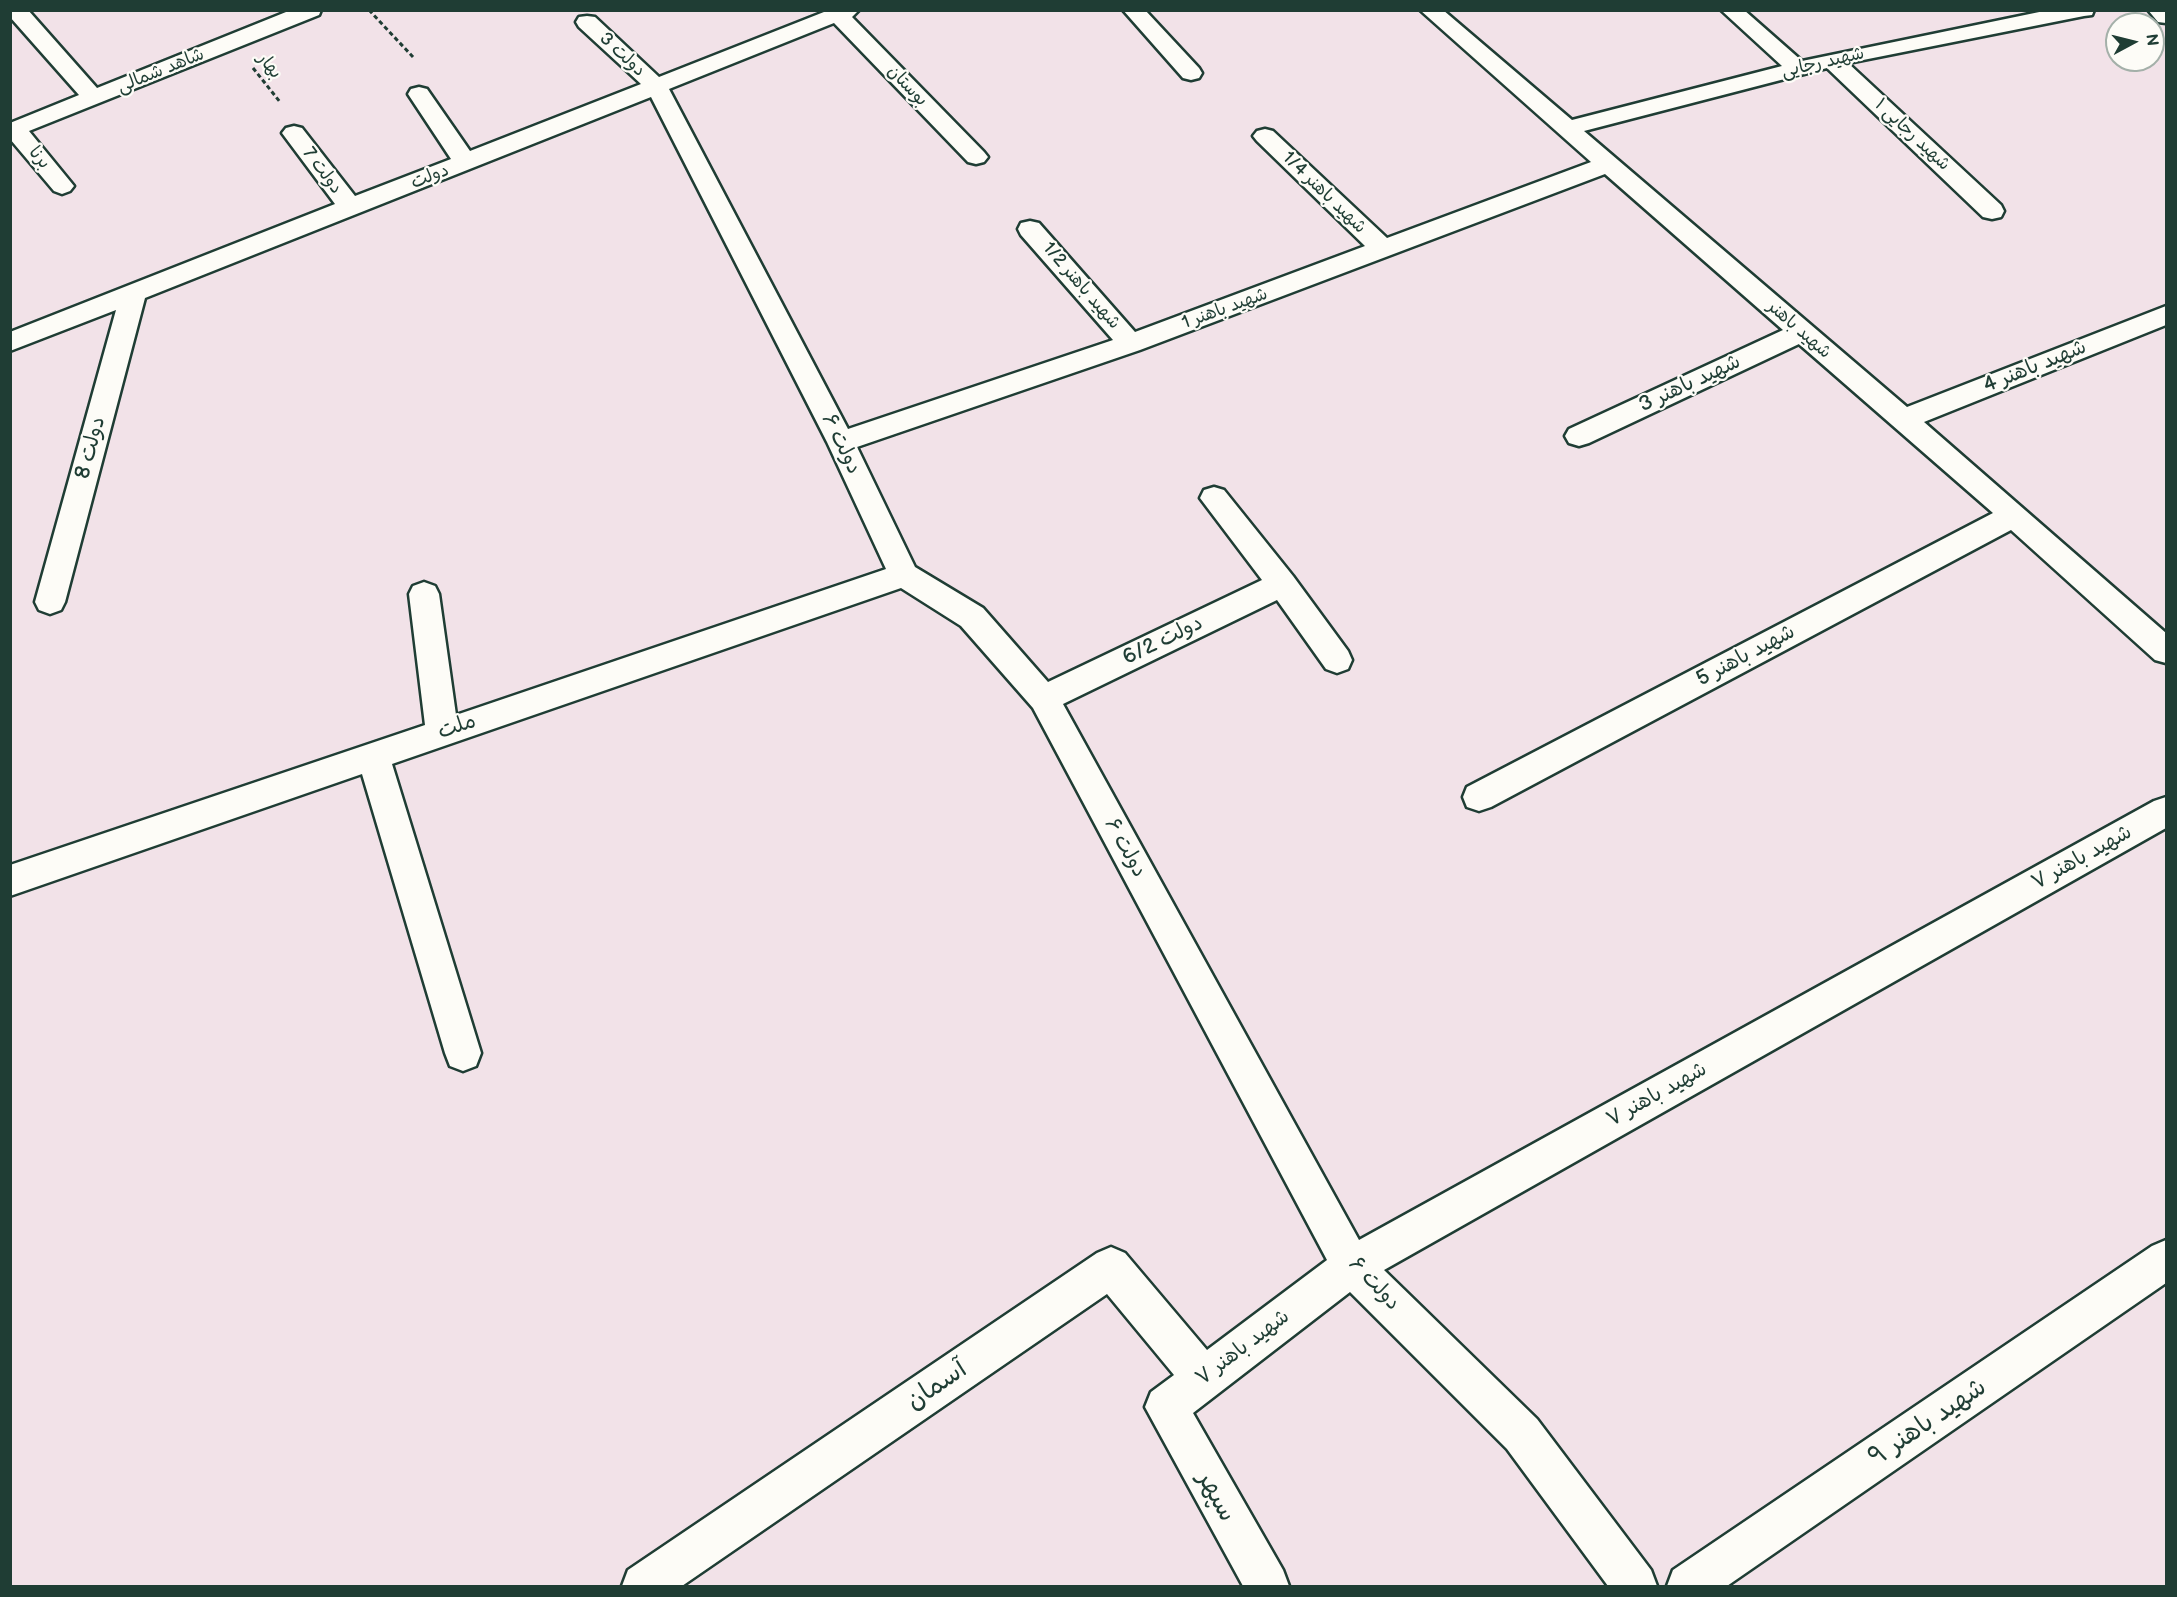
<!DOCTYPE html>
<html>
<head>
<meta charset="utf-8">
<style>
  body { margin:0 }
  #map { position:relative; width:2177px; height:1597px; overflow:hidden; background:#f2e2e8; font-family:"Balsamiq Sans",sans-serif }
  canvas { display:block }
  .frame { position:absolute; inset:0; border:12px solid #1f3d34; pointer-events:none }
  .north { position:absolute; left:2105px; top:12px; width:60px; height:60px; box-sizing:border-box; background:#fdfcf7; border:2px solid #a4b0a9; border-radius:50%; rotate:83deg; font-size:16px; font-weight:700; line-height:24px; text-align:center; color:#1f3d34 }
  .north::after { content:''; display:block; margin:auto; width:21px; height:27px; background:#1f3d34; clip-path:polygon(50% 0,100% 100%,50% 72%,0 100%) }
</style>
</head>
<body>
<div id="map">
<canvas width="2177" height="1597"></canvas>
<div class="frame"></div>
<div class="north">N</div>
</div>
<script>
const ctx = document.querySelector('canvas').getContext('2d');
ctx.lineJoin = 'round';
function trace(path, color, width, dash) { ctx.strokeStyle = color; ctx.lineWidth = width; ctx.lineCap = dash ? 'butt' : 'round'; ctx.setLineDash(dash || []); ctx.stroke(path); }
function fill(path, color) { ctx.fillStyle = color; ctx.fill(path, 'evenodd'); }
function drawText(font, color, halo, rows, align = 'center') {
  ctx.font = font + ' "Balsamiq Sans","Playpen Sans Arabic",sans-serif'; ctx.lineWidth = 4.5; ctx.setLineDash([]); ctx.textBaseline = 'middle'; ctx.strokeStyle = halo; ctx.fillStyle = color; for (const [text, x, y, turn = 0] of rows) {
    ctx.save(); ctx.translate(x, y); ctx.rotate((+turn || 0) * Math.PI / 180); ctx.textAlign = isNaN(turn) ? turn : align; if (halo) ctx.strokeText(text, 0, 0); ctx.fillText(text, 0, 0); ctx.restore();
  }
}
const street = new Path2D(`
  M10,10H28L97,88L291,10H321L319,15L29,131L74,186L70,191L62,194L54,191L10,139V123L79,95L10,17Z
  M829,10H859L852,17L984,152L988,157L984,162L976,164L968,162L834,23L669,89L848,429L1113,340L1021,235L1018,229L1021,223L1030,221L1039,223L1135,332L1365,246L1257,141L1253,136L1257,131L1265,129L1273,131L1387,238L1591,162L1420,10H1443L1572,120L1782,66L1721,10H1744L1802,61L2049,10H2094L2092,15L2084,16L1848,63L2001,205L2004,211L2001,217L1992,219L1983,217L1827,68L1584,131L1907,407L2166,306V325L1924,422L2166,633V663L2155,660L2011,530L1491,807L1479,811L1467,807L1463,797L1467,787L1993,513L1799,344L1589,443L1579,446L1569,443L1565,436L1569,429L1783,330L1605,174L1140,350L857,447L915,567L983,608L1048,682L1262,580L1200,498L1204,490L1214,487L1224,490L1293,576L1348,651L1352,660L1348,669L1337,673L1326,669L1277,600L1063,704L1359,1240L2154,801L2166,797V828L1384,1270L1537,1419L1651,1570L1657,1586H1608L1507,1449L1350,1292L1193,1413L1283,1570L1289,1586H1243L1145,1407L1151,1392L1174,1375L1107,1294L682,1586H622L628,1570L1097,1253L1111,1247L1125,1253L1207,1350L1327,1260L1033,708L961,626L901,588L392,764L481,1053L476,1066L463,1071L450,1066L445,1053L362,774L10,896V865L425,725L409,594L413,586L424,582L435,586L439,594L456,715L886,569L827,442L651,97L145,298L65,602L61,610L50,614L39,610L35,602L116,310L10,351V332L335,204L282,133L286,128L294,126L302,128L355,196L451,159L408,94L411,89L419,87L427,89L470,151L641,84L579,27L576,22L579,17L587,16L595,17L659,77Z
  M1123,10H1145L1199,68L1202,73L1199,78L1191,80L1183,78Z
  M2148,10H2166V23L2158,22Z
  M2166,1240V1283L1727,1586H1667L1673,1570L2152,1246Z`);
trace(street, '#1f3d34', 5);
trace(new Path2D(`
  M369,10L413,57
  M253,68L280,102`), '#1f3d34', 3, [4.5, 3]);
fill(street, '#fdfcf7');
drawText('18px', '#1f3d34', '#fdfcf7', [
  ["دولت 3",622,55,43],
  ["شهید رجایی",1823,63,-13],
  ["بهار",269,66,51],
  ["شاهد شمالی",161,71,-22],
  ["بوستان",907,86,46],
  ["شهید رجایی ۱",1912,135,43],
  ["برنا",39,158,50],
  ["دولت 7",322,171,53],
  ["دولت",430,177,-21],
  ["شهید باهنر 1/4",1324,193,44],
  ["شهید باهنر 1/2",1081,286,49],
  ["شهید باهنر 1",1225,309,-20],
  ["شهید باهنر",1799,330,41]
]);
drawText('21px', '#1f3d34', '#fdfcf7', [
  ["شهید باهنر 4",2035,367,-22],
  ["شهید باهنر 3",1690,384,-25],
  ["دولت ۶",841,444,64],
  ["دولت 8",91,448,-75],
  ["دولت 6/2",1163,641,-26],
  ["شهید باهنر 5",1746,656,-28],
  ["ملت",457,727,-19],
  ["دولت ۶",1125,848,61],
  ["شهید باهنر ۷",2082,858,-29],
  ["شهید باهنر ۷",1657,1095,-29],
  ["دولت ۶",1374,1284,47],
  ["شهید باهنر ۷",1243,1348,-37]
]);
drawText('26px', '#1f3d34', '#fdfcf7', [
  ["آسمان",937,1386,-34],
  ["شهید باهنر ۹",1928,1423,-34],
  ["سپهر",1216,1497,61]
]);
</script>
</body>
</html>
